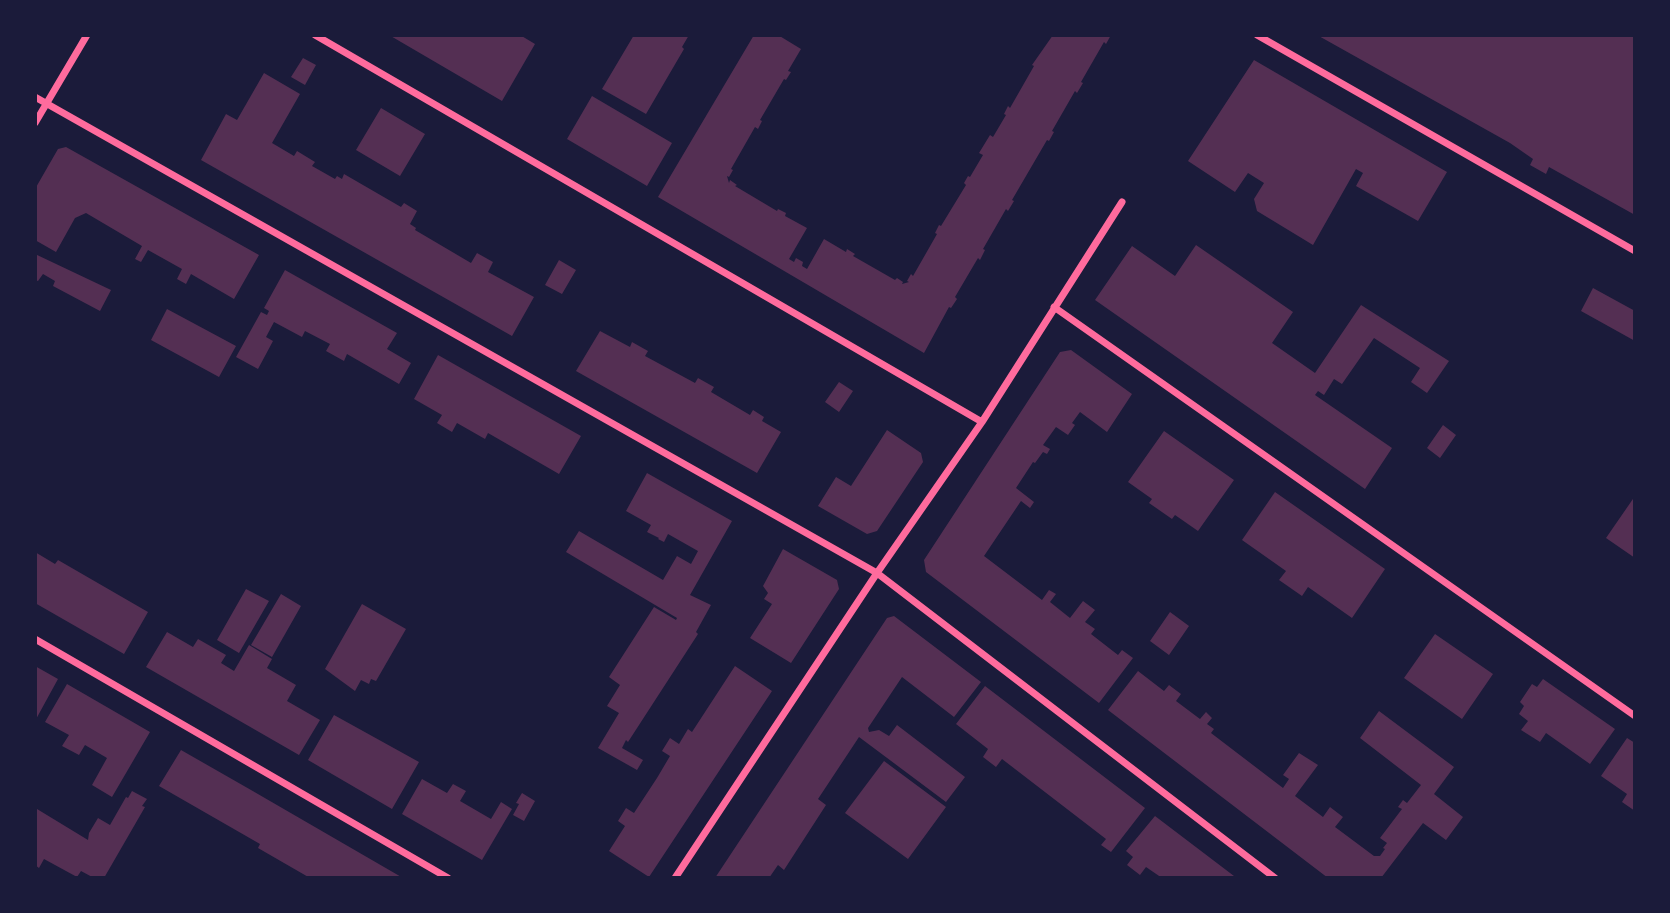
<!DOCTYPE html>
<html>
<head>
<meta charset="utf-8">
<style>
  body { margin:0 }
  #map { position:relative; width:1670px; height:913px; overflow:hidden; background:#1b1b3a; font-family:Georgia,serif }
  canvas { display:block }
  .frame { position:absolute; inset:0; border:37px solid #1b1b3a; pointer-events:none }
</style>
</head>
<body>
<div id="map">
<canvas width="1670" height="913"></canvas>
<div class="frame"></div>
</div>
<script>
const ctx = document.querySelector('canvas').getContext('2d');
ctx.lineJoin = 'round';
function fill(path, color) { ctx.fillStyle = color; ctx.fill(path, 'evenodd'); }
function trace(path, color, width, dash) { ctx.strokeStyle = color; ctx.lineWidth = width; ctx.lineCap = dash ? 'butt' : 'round'; ctx.setLineDash(dash || []); ctx.stroke(path); }
fill(new Path2D(`
  M389,35H520L535,44L502,101Z
  M634,35H689L682,47L684,49L646,114L602,89Z
  M754,35H778L801,49L788,71L791,72L786,80L784,79L760,120L762,121L758,129L755,127L731,169L733,170L729,177L727,176L729,183L730,180L737,185L735,186L777,211L778,209L786,213L785,216L807,228L789,259L794,262L796,258L803,262L802,266L807,269L824,239L846,252L847,249L855,254L853,256L895,280L897,278L903,282L902,284L909,282L907,281L911,274L913,276L937,234L935,233L939,225L941,226L966,185L964,183L968,176L970,177L983,155L979,153L990,135L993,137L1006,115L1004,114L1008,106L1010,108L1034,66L1032,65L1053,35H1111L1106,44L1104,42L1081,82L1083,83L1077,93L1075,91L1052,131L1054,132L1049,141L1047,140L1012,200L1014,201L1008,211L1006,209L983,249L985,250L980,260L978,258L955,297L957,299L951,308L949,307L924,353L658,197Z
  M1317,35H1635V215L1549,167L1546,174L1530,165L1533,159L1510,143Z
  M303,58L316,65L305,85L291,77Z
  M1254,60L1447,172L1418,221L1356,186L1363,173L1356,169L1313,245L1257,211L1254,199L1264,183L1248,173L1235,192L1188,161Z
  M264,73L300,94L272,143L294,156L297,151L315,162L312,166L335,179L337,176L342,179L344,174L401,207L404,203L417,211L410,224L416,228L415,230L471,263L477,253L493,262L488,272L534,297L512,336L201,160L226,114L237,120Z
  M592,96L672,143L647,186L567,139Z
  M381,108L425,134L400,176L356,150Z
  M66,147L259,255L234,299L191,274L186,284L177,279L182,269L148,250L141,262L135,259L142,246L86,213L75,218L56,252L35,240V189L58,149Z
  M1196,245L1293,312L1272,343L1315,373L1361,305L1449,361L1427,393L1411,382L1420,368L1374,338L1342,384L1334,379L1324,395L1318,391L1315,395L1392,448L1365,489L1095,300L1132,246L1175,276Z
  M35,254L111,290L100,311L53,286L55,281L43,274L38,281L35,280Z
  M559,260L576,270L562,294L545,285Z
  M285,270L397,333L387,349L411,363L399,384L347,354L344,361L326,351L330,344L305,331L302,337L274,322L266,337L273,341L258,369L236,357L261,312L267,315L269,311L264,308Z
  M1593,288L1635,311V341L1581,311Z
  M167,309L236,346L219,377L151,340Z
  M600,331L630,347L632,342L648,351L645,356L695,383L698,378L714,387L711,392L750,415L753,410L764,417L762,421L781,432L757,473L576,371Z
  M1071,350L1132,394L1107,432L1080,412L1072,423L1075,425L1068,435L1056,427L1043,445L1050,449L1047,454L1043,452L1035,463L1033,462L1016,488L1034,502L1030,508L1021,501L984,556L1042,600L1049,590L1056,594L1050,602L1070,618L1083,601L1095,610L1085,622L1095,629L1091,634L1118,655L1122,650L1133,658L1099,703L926,572L924,560L1060,352Z
  M438,355L581,436L559,474L488,433L485,439L457,423L452,432L437,423L442,415L414,399Z
  M839,382L853,391L839,412L825,402Z
  M1443,425L1456,435L1440,458L1427,448Z
  M887,430L921,453L923,462L877,531L867,534L818,506L836,477L851,486Z
  M1164,431L1234,480L1198,531L1175,515L1172,519L1149,503L1152,499L1128,482Z
  M647,473L732,521L690,595L711,605L696,632L698,634L628,742L626,740L622,748L643,760L637,770L598,748L619,713L607,706L620,685L609,677L654,607L676,620L677,618L566,552L579,531L663,580L677,556L691,564L698,551L668,534L664,542L658,539L659,538L647,532L651,525L626,511Z
  M1275,492L1385,569L1352,618L1308,587L1302,596L1279,580L1286,571L1242,540Z
  M1635,496V558L1606,538Z
  M783,549L837,580L839,589L791,663L750,638L772,604L764,599L768,593L763,586Z
  M35,552L55,564L58,560L148,612L124,654L35,603Z
  M246,589L269,601L239,653L217,640Z
  M281,594L301,606L272,657L251,645Z
  M362,604L406,629L376,681L371,679L369,684L361,680L355,691L325,669Z
  M1170,612L1189,626L1169,655L1150,641Z
  M894,616L981,682L954,717L902,677L868,728L869,732L879,730L889,736L897,725L965,777L946,802L859,737L818,799L826,805L784,870L778,865L769,878H715L887,618Z
  M167,632L193,647L198,639L226,655L221,663L234,671L249,645L272,659L267,668L296,685L287,701L320,720L299,755L146,667Z
  M1435,634L1493,674L1462,719L1404,678Z
  M35,666L58,679L35,721Z
  M735,666L772,691L649,877L609,851L625,826L618,821L626,808L634,813L657,778L670,756L662,751L670,738L679,744L688,729L692,732Z
  M1138,671L1164,691L1169,685L1181,694L1176,701L1200,719L1206,712L1212,718L1207,724L1214,729L1211,733L1283,788L1289,779L1283,775L1299,753L1318,765L1295,796L1323,817L1330,807L1343,817L1335,827L1374,856H1380L1385,849L1383,848L1387,843L1380,838L1402,809L1398,807L1403,800L1407,803L1421,785L1360,738L1379,711L1454,767L1434,794L1463,817L1446,840L1423,823L1381,878H1328L1108,710Z
  M1543,679L1615,729L1590,764L1546,733L1540,742L1521,730L1528,721L1519,714L1524,706L1520,702L1532,684L1537,687Z
  M67,684L150,732L112,797L92,785L107,758L85,745L79,755L62,746L69,735L45,722Z
  M985,686L1145,808L1111,852L1101,845L1106,839L1002,759L996,767L983,757L988,749L956,724Z
  M334,715L419,762L392,809L308,760Z
  M1627,738L1635,743V811L1622,802L1627,794L1601,776Z
  M181,750L251,790L403,878H310L258,848L260,844L159,786Z
  M884,761L946,807L908,859L845,813Z
  M422,779L447,793L453,784L466,791L460,801L491,819L501,802L512,809L482,860L402,814Z
  M132,791L147,799L142,806L145,807L104,878H94L81,871L77,877L44,859L39,868L35,865L37,809L88,840L89,833L98,818L110,825L126,797L128,798Z
  M522,793L535,801L524,821L513,815L519,804L516,803Z
  M1155,816L1234,876L1237,878H1162L1146,867L1140,875L1127,865L1133,857L1126,851Z`), '#542f53');
trace(new Path2D(`
  M315,35L982,422
  M1257,35L1635,251
  M35,97L877,573L1275,878
  M35,123L87,35
  M1054,307L1635,716
  M35,639L448,878
  M675,878L877,573L982,422L1122,202`), '#ff6b9d', 7);
</script>
</body>
</html>
